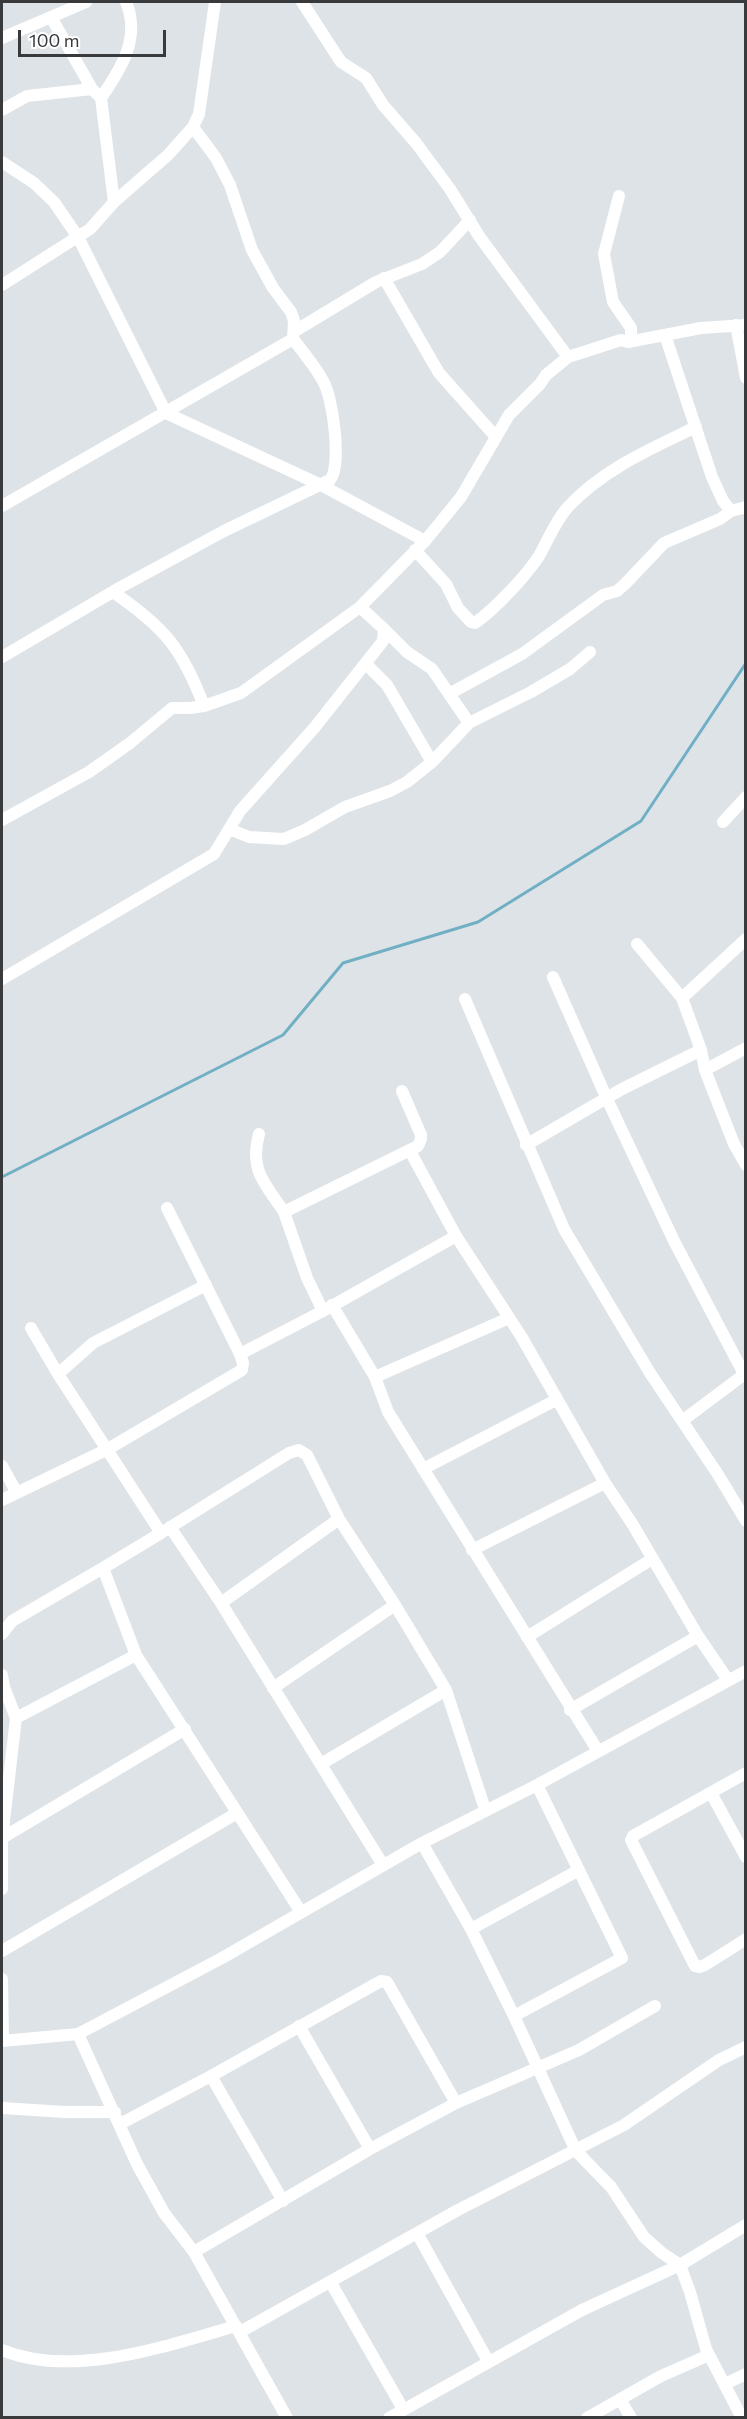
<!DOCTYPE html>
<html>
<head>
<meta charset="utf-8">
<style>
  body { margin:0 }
  #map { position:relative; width:747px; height:2419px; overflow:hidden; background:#dee3e7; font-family:Commissioner,sans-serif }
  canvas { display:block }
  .frame { position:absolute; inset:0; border:3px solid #383a3c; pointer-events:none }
  .scale { position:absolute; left:18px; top:30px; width:148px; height:27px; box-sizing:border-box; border:3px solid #383a3c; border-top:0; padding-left:8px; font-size:18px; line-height:21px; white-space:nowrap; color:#383a3c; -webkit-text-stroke:4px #fff; paint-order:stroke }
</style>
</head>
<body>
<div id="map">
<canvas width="747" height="2419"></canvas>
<div class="frame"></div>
<div class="scale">100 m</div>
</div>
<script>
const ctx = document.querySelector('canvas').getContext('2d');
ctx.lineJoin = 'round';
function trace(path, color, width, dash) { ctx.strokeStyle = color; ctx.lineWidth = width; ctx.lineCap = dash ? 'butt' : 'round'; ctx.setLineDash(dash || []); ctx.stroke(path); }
trace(new Path2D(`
  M2,1177L283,1035L343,963L478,922L641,821L746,663`), '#71b0c4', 3);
trace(new Path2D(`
  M302,2L341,62L366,78L383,105L416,143L450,189L479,236L568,357
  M51,17L86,2
  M2,38L51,17L92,89L101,98L114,202
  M101,98C121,69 141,38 126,2
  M2,110L27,96L92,89
  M2,162L34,183L54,202L78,237L166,413L321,485L425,541
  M619,196L604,254L613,302L631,328V340L628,342
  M384,278L439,373L496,437
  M2,285L90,229L114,202L168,155L193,127L199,114L215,2
  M736,325L746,378
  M295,331L376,282L422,264L440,252L470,220
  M665,335L712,477L723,501L731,511
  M2,506L293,339L294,321L291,312L273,288L252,250L230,185L216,158L193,127
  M415,550L446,584L458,608L471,622L475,623C495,609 526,576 539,556C548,540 555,522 567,508C602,470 650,449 696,427
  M384,629L407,652L432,669L469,723
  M2,657L121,587L224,531L330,480C342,466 333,397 323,381C315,366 303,352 293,339
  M366,664L387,685L432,762
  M449,694L522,654L603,595L617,591L625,584L664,543L720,519L731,511L746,507
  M204,706L241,693L360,607L425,541L461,497L509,415L540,384L546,375L568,357L621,340L628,342L701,328L746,325
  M2,820L89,772L130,743L172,708H190L204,706C182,648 164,627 113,592
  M723,822L746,797
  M229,829L249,837L284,839L305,830L345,807L390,791L407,782L432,762L469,723L531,692L570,669L590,652
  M637,944L682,998L701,1050L705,1070L734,1144L746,1165
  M553,977L607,1099L674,1241L744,1374
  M2,979L214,854L240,811L315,727L383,641L384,629L360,607
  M682,998L746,939
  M465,999L564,1229L650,1373L717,1473L746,1521
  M705,1070L746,1048
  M259,1134C249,1171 265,1183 284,1212
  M526,1145L622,1089L701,1050
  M410,1151L456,1236L521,1336L605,1483L633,1525L698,1636L728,1680
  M332,1305L375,1377L388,1412L598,1751
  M323,1311L307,1278L284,1212L418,1146L421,1139V1135L402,1091
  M31,1328L58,1374L161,1533L289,1453L299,1450L307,1455L339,1519L395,1605L446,1690L485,1809
  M240,1354L323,1311L456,1236
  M58,1374L93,1343L206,1285
  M375,1377L509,1318
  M682,1421L746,1373
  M2,1466L17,1493
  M423,1469L556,1400
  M2,1500L108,1449L242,1370L243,1363L240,1354L167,1208
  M170,1527L221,1603L383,1865
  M161,1533L103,1568L136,1655L301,1912
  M472,1550L605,1483
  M221,1603L339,1519
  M2,1634L12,1621L103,1568
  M527,1637L652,1559
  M2,1675L4,1687L16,1718
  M273,1688L395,1605
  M570,1710L698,1636
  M321,1764L446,1690
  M746,1773L633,1836L631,1840L695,1966L699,1967L705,1965L746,1939
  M711,1793L746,1857
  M2,1838L185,1729
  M422,1843L471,1929L514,2016L576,2151L611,2187L644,2237L662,2253L680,2265L690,2292L706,2349L742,2418
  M2,1889V1838L16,1718L136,1655
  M471,1929L579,1870
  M2,1951L237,1813
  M2,1979L3,2041
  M514,2016L622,1958L537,1785
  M299,2026L370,2149
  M78,2034L137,2164L164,2213L194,2252L287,2418
  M2,2041L78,2034L222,1958L422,1843L537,1785L746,1671
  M211,2076L283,2201
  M2,2108L65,2112H115
  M120,2124L211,2076L381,1981L387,1982L456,2103
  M417,2233L488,2361
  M194,2252L370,2149L456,2103L579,2050L655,2006
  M331,2283L403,2409
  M240,2332L458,2210L624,2125L719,2060L746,2047
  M2,2350C73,2379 165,2346 236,2326
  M725,2384L746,2374
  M620,2399L631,2418
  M389,2418L582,2310L680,2265L746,2225
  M587,2418L661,2376L709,2355`), '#fff', 12);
</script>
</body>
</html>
